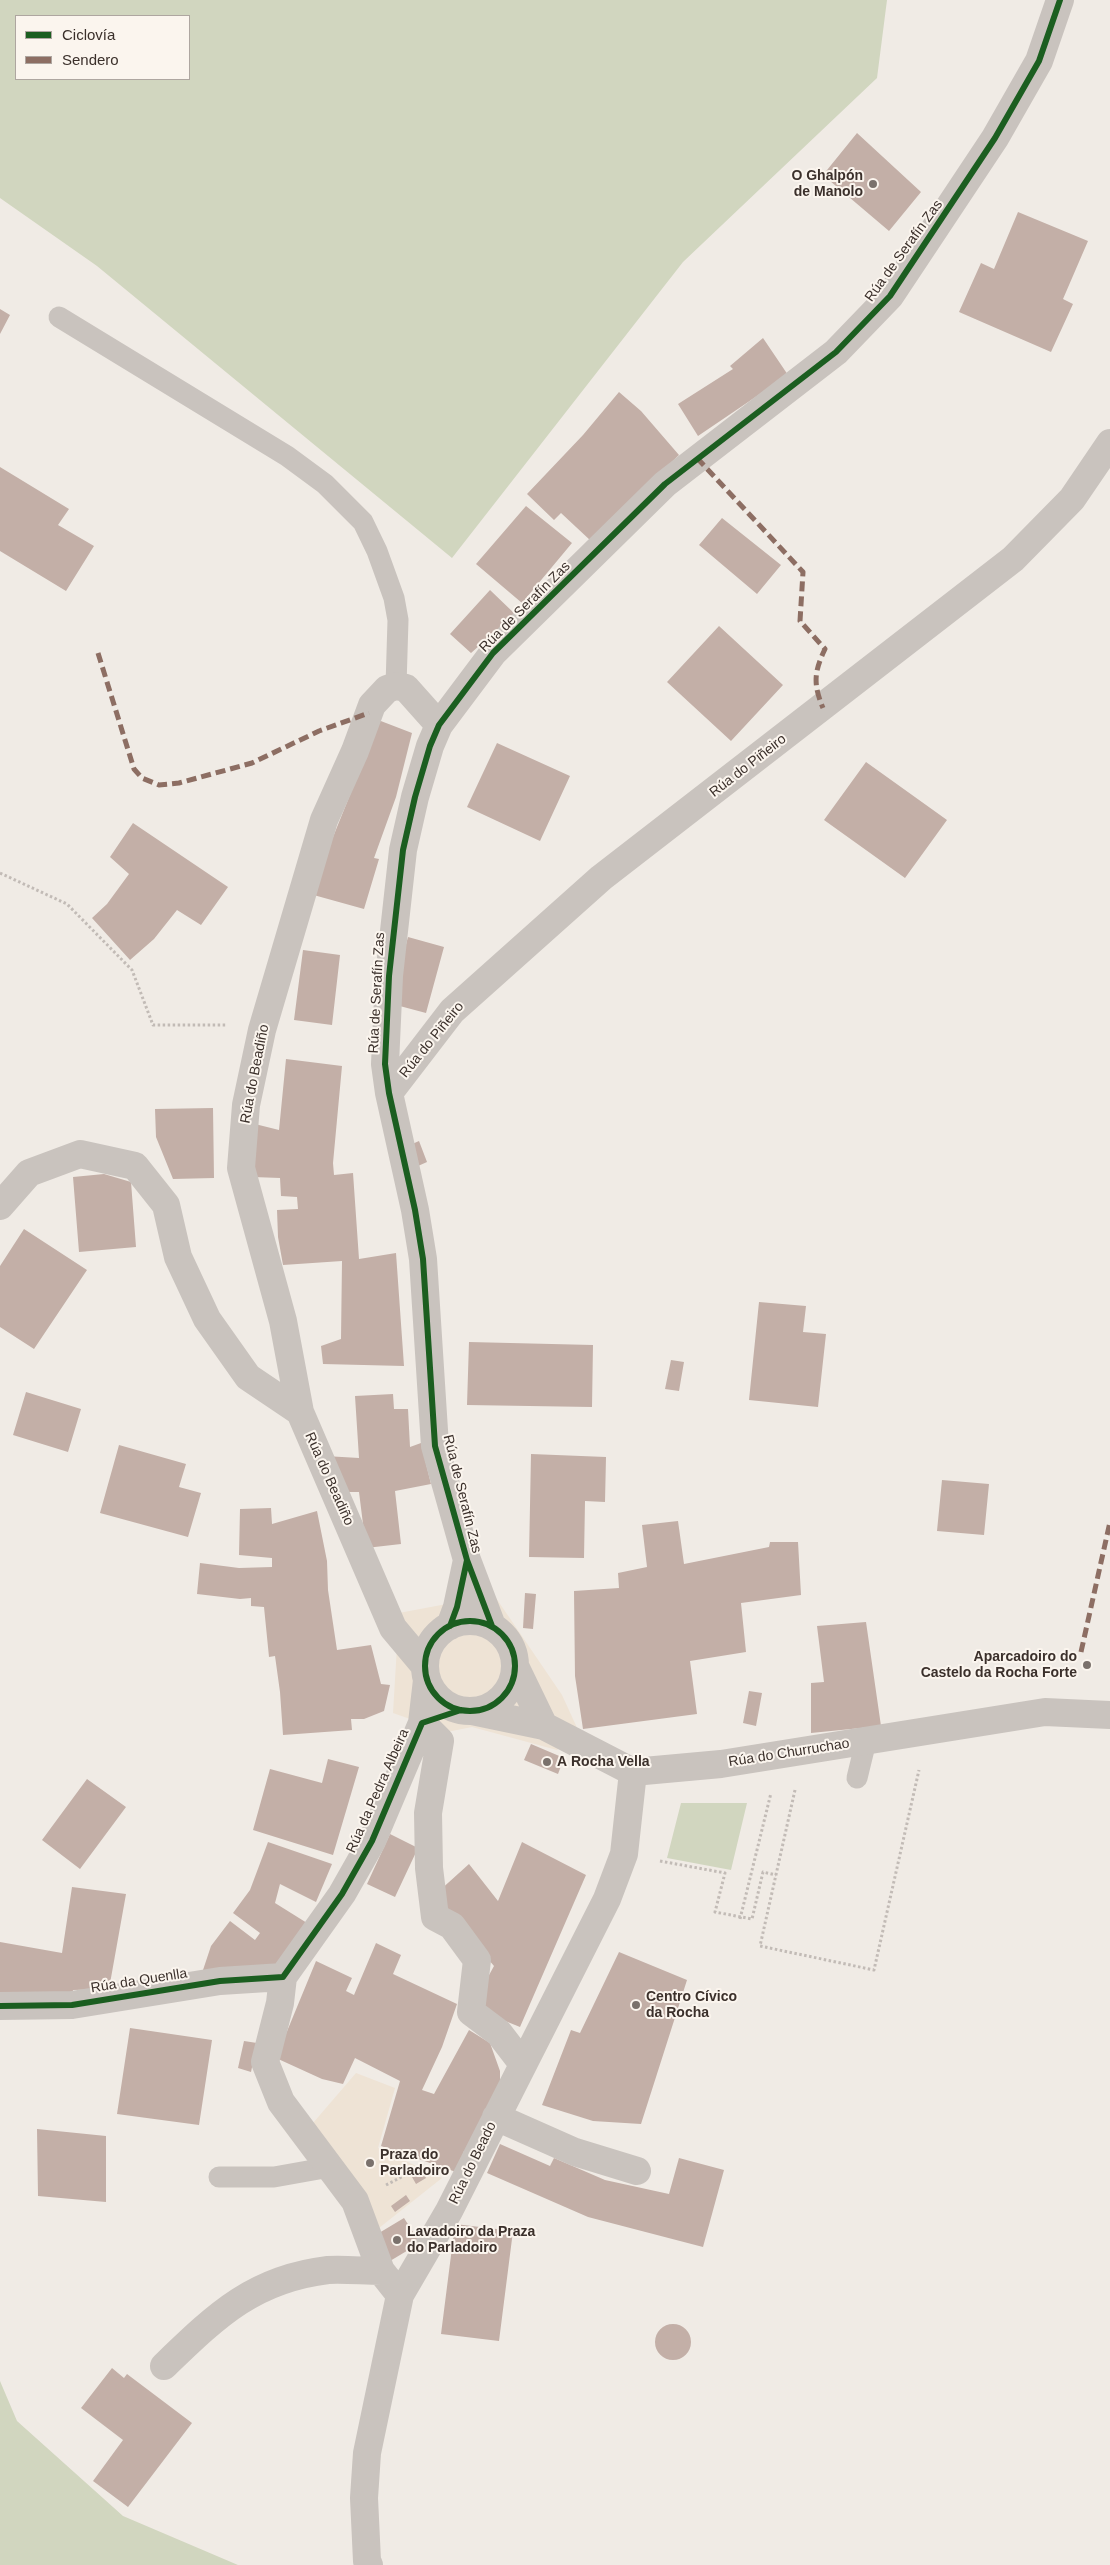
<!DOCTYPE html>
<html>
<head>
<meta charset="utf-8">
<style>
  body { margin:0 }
  #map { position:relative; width:1110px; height:2565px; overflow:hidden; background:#f0ebe5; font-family:Arial,sans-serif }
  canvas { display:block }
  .legend { position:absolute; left:15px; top:15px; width:175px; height:65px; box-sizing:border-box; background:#fbf5ee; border:1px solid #aea6a0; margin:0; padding:6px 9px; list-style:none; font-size:15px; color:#3b302b }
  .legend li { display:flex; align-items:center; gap:10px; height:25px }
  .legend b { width:25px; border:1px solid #aea6a0 }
</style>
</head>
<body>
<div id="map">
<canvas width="1110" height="2565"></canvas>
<ul class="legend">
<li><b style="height:6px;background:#1b5e20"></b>Ciclovía</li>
<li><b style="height:6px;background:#8d6e63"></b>Sendero</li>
</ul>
</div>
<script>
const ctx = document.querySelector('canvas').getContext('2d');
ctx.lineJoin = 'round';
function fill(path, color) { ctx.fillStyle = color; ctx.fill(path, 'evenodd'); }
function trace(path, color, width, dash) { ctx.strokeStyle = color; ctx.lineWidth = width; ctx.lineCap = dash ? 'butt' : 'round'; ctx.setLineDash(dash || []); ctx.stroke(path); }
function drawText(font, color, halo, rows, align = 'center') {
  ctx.font = font + ' Arial,sans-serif'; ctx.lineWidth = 4; ctx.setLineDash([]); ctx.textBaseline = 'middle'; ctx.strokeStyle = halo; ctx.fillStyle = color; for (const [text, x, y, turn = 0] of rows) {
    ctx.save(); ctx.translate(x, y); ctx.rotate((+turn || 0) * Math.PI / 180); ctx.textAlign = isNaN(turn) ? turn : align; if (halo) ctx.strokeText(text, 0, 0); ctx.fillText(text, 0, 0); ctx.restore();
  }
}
fill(new Path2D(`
  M0,0H887L877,78L683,262L452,558L97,266L0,198ZM189,16V79H16V16Z
  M681,1803H747L731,1870L667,1858Z
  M0,2381L17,2421L123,2516L238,2565H0Z`), '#d1d6bf');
fill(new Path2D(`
  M494,1595L562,1695L579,1732L557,1750L472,1727L447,1732L393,1713L399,1613Z
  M356,2073L395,2088L378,2148L442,2178L374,2232L307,2130Z`), '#eee3d5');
fill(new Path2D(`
  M857,133L921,192L889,231L823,175Z
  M1018,212L1088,241L1063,299L1073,304L1051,352L959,312L981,263L994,269Z
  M0,309L10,315L0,334Z
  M763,338L788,375L698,436L678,404L733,369L730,366Z
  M619,392L641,411L679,455L591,541L561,513L554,520L527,494L583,435Z
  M0,467L69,509L58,525L94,546L66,591L0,551Z
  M526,506L572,543L522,603L476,564Z
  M722,518L781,565L757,594L699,545Z
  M490,590L515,614L471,653L450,634Z
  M719,626L783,685L731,741L667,682Z
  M373,718L412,733L396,797L374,858L379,859L364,909L310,894L356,780Z
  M497,743L570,776L540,841L467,807Z
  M866,762L947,820L905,878L824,820Z
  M133,823L228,887L201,925L177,910L154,939L130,960L92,918L107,904L129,874L110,857Z
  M408,937L444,947L426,1013L396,1005L395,985Z
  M303,950L340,955L332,1025L294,1020Z
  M286,1059L342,1066L333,1163L334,1175L353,1173L359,1259L396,1253L404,1366L323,1364L321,1346L341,1339L342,1261L283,1265L278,1237L277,1210L298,1209L297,1197L281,1196L280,1178L253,1177L255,1124L279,1130Z
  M213,1108L214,1178L173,1179L156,1137L155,1109Z
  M419,1141L427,1162L418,1166L410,1145Z
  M104,1174L131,1182L136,1247L79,1252L73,1177Z
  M24,1229L87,1270L34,1349L0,1327V1266Z
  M759,1302L806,1306L803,1332L826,1334L818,1407L749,1400Z
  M469,1342L593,1345L592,1407L467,1405Z
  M671,1360L684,1362L679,1391L665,1389Z
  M26,1392L81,1409L68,1452L13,1435Z
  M393,1394L394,1409H408L410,1447L421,1443L431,1484L395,1491L401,1544L366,1548L359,1492H340L325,1456L359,1458L355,1396Z
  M119,1445L186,1464L179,1487L201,1493L188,1537L100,1513Z
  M531,1454L606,1457L605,1502L585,1501L584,1558L529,1557Z
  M942,1480L989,1484L984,1535L937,1531Z
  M271,1508L272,1524L317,1511L327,1561L328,1590L337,1650L371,1645L381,1684L390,1685L384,1711L364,1719H351L352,1730L283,1735L280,1692L275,1656L269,1657L264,1607L251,1606V1598L240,1599L197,1594L200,1563L239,1568L272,1567V1558L239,1555L240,1509Z
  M678,1521L684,1564L769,1547L770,1542H798L801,1595L741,1603L746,1652L690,1661L697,1714L583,1729L575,1676L574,1591L619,1588L618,1573L647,1567L642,1525Z
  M525,1593L536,1594L533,1629L523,1628Z
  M866,1622L881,1726L811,1733V1683L824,1682L817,1626Z
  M749,1691L762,1693L756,1726L743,1723Z
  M531,1744L564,1758L558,1774L524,1760Z
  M328,1759L359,1767L333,1855L253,1830L270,1769L322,1783Z
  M87,1779L126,1807L80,1869L42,1840Z
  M390,1834L418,1848L395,1897L367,1884Z
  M268,1842L332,1864L316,1902L280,1884L275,1903L307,1923L267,1976L200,1979L211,1946L230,1921L255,1940L260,1933L233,1913L250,1890Z
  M522,1842L586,1875L520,2027L483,2012L482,1988L494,1966L449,1913L438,1892L469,1864L498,1901Z
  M72,1887L126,1894L109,1989L73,1990L72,1999L0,1993V1942L62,1953Z
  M376,1943L401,1955L393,1974L457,2004L442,2047L422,2090L434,2094L469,2030L490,2043L500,2071V2090L472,2153L464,2151L456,2172L381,2146L400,2081L355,2058L343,2084L322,2079L276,2058L316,1961L352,1978L346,1991L354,1995Z
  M619,1952L687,1980L641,2124L593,2121L542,2105L571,2030L580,2033Z
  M130,2028L212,2040L199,2125L117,2114Z
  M244,2041L257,2043L251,2072L238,2068Z
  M37,2129L106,2136V2202L38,2196Z
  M500,2144L550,2166L554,2158L605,2180L669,2194L679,2158L724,2170L703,2247L588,2217L487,2173Z
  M422,2171L426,2178L416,2184L412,2177Z
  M406,2195L410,2201L395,2212L391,2206Z
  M404,2218L420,2243L390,2261L374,2236Z
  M455,2224L513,2231L499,2341L441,2334Z
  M655 2342a18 18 0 1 1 36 0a18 18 0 1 1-36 0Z
  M112,2368L124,2378L127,2374L192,2423L128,2507L93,2481L123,2440L81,2408Z`), '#c3afa7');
trace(new Path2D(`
  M0,873L67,904L132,970L153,1025H227
  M795,1790L760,1946L874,1970L919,1770
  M660,1861L725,1873L715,1912L752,1919L763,1872L776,1875
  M740,1919L771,1793
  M386,2185L423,2166L430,2168`), '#c2bbb6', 3, [2.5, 2.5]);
trace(new Path2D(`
  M59,317L287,456L325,484L363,522L377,551L394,598L398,620L396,686
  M857,1778L866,1741
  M219,2177H274L330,2167`), '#c9c3be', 21);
trace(new Path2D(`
  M389,1093L452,1011L601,878L1013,559L1072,499L1110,443
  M0,1206L29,1173L80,1154L135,1166L166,1205L178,1257L207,1319L248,1377L300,1412
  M425 1666a45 45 0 1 1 90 0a45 45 0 1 1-90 0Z
  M450,1626L457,1607L467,1560
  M492,1626L467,1560L435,1446L423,1259L415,1210L389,1093L385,1064L389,976L403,850L415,797L430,746L439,725L493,653L665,484L836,352L890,296L995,138L1039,61L1060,0
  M424,1665L393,1628L300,1412L283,1321L241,1168L246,1105L262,1030L324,820L355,751L372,705L387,689L396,686L406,688L439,725
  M515,1666L544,1726
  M472,1711L544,1726L633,1772L721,1764L1045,1712L1110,1715
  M422,1723L440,1741L428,1813L429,1868L435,1917L452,1926L477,1960L471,2012L499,2033L522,2063
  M0,2006L72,2005L220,1981L283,1977
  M496,2117L575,2152L637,2171
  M400,2295L381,2271L355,2201L281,2102L265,2062L280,2003L283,1977L342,1894L372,1841L422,1723L427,1680
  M164,2366C216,2316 253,2279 328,2270C345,2269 364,2271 381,2271
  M369,2565L367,2561L364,2498L367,2453L400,2295L449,2211L607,1899L624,1854L633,1772`), '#c9c3be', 28);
trace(new Path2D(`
  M697,458L803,572L800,621L825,649C814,672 813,684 823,708
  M98,653L134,769L142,778L159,785L179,783L252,763L319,731L369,713
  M1081,1652L1110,1522`), '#8d6e63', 5, [10, 5]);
trace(new Path2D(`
  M425 1666a45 45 0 1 1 90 0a45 45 0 1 1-90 0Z
  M450,1626L457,1607L467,1560
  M492,1626L467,1560L435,1446L423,1259L415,1210L389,1093L385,1064L389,976L403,850L415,797L430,746L439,725L493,653L665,484L836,352L890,296L995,138L1039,61L1060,0
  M0,2006L72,2005L220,1981L283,1977L342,1894L372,1841L422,1723L461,1710`), '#1b5e20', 6);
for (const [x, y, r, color] of [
  [873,184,5,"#7a716c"],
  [1087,1665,5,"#7a716c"],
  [547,1762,5,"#7a716c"],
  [636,2005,5,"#7a716c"],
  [370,2163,5,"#7a716c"],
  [397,2240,5,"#7a716c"]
]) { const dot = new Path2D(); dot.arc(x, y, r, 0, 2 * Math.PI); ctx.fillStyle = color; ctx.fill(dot); trace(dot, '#fbf5ee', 2); }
drawText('bold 14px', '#3b302b', '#fbf5ee', [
  ["O Ghalpón",863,176,"right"],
  ["de Manolo",863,192,"right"],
  ["Aparcadoiro do",1077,1657,"right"],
  ["Castelo da Rocha Forte",1077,1673,"right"],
  ["A Rocha Vella",557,1762],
  ["Centro Cívico",646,1997],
  ["da Rocha",646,2013],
  ["Praza do",380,2155],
  ["Parladoiro",380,2171],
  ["Lavadoiro da Praza",407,2232],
  ["do Parladoiro",407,2248]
], 'left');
drawText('14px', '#3b302b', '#fbf5ee', [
  ["Rúa de Serafín Zas",904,251,-54],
  ["Rúa de Serafín Zas",525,607,-45],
  ["Rúa do Piñeiro",748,766,-38],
  ["Rúa de Serafín Zas",377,993,-87],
  ["Rúa do Piñeiro",432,1040,-51],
  ["Rúa do Beadiño",255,1074,-79],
  ["Rúa do Beadiño",329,1479,66],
  ["Rúa de Serafín Zas",462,1494,76],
  ["Rúa do Churruchao",789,1753,-9],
  ["Rúa da Pedra Albeira",378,1791,-66],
  ["Rúa da Quenlla",139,1981,-9],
  ["Rúa do Beado",473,2163,-64]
]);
</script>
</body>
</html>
